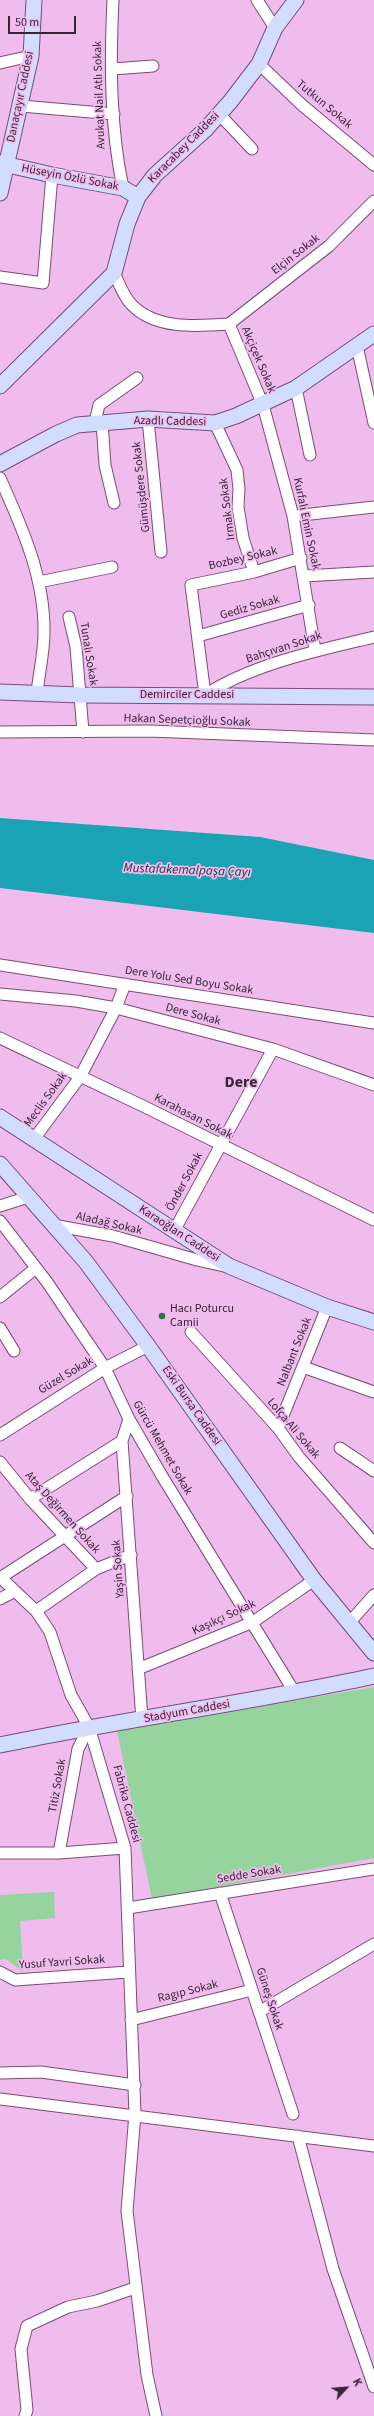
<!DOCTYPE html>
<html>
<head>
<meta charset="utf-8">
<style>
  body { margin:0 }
  #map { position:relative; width:374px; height:2416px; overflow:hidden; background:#f0bcee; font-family:"Source Sans 3",sans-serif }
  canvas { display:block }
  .north { position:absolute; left:326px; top:2368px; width:40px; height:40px; -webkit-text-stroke:3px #f0bcee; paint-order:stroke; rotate:64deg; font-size:11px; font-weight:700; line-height:16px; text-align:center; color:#392538 }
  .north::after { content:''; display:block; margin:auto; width:14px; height:18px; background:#392538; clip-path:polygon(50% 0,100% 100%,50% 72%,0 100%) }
  .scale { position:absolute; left:8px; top:16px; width:68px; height:18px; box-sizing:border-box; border:2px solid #392538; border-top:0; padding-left:5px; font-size:12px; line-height:14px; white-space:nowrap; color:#392538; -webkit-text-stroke:3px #f0bcee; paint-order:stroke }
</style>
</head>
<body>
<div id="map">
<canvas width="374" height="2416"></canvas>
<div class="north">K</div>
<div class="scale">50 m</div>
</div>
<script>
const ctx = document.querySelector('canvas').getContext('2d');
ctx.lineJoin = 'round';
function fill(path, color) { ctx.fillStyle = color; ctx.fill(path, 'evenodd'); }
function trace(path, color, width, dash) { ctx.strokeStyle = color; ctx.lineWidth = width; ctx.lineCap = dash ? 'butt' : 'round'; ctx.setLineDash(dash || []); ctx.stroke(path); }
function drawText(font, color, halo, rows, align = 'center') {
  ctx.font = font + ' "Source Sans 3",sans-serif'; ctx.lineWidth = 3.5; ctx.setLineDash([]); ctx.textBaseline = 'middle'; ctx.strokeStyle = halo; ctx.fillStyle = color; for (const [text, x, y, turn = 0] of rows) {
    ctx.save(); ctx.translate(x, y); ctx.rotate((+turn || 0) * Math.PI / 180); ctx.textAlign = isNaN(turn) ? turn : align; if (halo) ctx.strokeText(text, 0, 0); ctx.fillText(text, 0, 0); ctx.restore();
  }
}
fill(new Path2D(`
  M374,1687V1858L152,1899L117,1731Z
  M54,1892L55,1918L20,1921L23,1972L6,1959L0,1960V1895Z`), '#95d59d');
fill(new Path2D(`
  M0,818L260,837L374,860V933L0,888Z`), '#1aa3b4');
const street = new Path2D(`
  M113,0C110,62 110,127 123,188
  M257,0L275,28
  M0,63L31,56
  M259,64L302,105L374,165
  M112,69L153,66
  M21,106L114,114
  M219,114L252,149
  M114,273C119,283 124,298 132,305C156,330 198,326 229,324
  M0,277L43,283L52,175
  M229,324L263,405L293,516L315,650
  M229,324L329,246L374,201
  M357,346L374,423
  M296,388L310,455
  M148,419L161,552
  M95,422L99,405L137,378
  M102,422L105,465L114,503
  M215,423L237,470L239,489L238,507L243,538L254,572
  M0,478C22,527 45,578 44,633C44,652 39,673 37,693
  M293,516L374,507
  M301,558L254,572L191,585L205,695C252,664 320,650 374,637
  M304,576L374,572
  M39,582L112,567
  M69,617L76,647L83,732
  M198,636L309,605
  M0,732L150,731L374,740
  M0,965L374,1023
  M0,994L76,1001L116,1008L273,1049L374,1085
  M0,1038L145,1107L374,1220
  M34,1139L80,1077L116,1008L125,984
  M0,1206L28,1197
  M0,1221L47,1282L105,1368L129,1419L162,1476L295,1693
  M53,1225L113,1236L197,1260L224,1266
  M174,1231L273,1049
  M0,1297L36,1268
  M0,1328L14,1351
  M191,1332L278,1428L299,1457L374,1543
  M303,1367L374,1392
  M129,1419L122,1441L142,1720
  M278,1428L327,1307
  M0,1435L105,1368L148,1346
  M340,1448L374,1471
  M0,1462L30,1499L96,1569L131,1555
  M30,1499L122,1441
  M0,1577L36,1611L50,1632L71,1695L89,1727L125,1848L135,2114L127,2211L147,2375L156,2416
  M0,1578L127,1496
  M0,1599L15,1591
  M36,1611L96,1569
  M349,1623L374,1595
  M138,1669L253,1622L314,1580
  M0,1853H59L125,1848
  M59,1853L78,1749L89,1727
  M220,1893L293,2114
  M128,1908L374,1869
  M0,1972L15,1980L128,1972
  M259,2012L374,1944
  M131,2020L252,1990
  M0,2073L41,2072L135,2085
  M0,2099L374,2146
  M298,2136L333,2269L374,2387
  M25,2416L27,2410L21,2349L27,2326L68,2307L97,2301L135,2288`);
const secondary = new Path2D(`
  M0,163L52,175L123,188L138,197
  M0,193L31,56L34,0
  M0,386L114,273L127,224L138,197L155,175L205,130L230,102L259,64L275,28L296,0
  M0,464L56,434L77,425L148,419L215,423L236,416L296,388L374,334
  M0,692L81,695L374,697
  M0,1117L229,1266L327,1307L374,1322
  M0,1164L86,1262L148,1346L314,1580L374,1653
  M0,1745C124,1719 250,1703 374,1676`);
trace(street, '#794c78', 13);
trace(secondary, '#794c78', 17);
trace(street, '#fff', 11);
trace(secondary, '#d2ddfe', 15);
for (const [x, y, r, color] of [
  [162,1316,4,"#2e713b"]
]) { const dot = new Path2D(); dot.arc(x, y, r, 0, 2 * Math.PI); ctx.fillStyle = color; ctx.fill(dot); trace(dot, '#f0bcee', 1.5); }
drawText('12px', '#392538', '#f0bcee', [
  ["Avukat Nail Atlı Sokak",100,95,-92],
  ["Danaçayır Caddesi",21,97,-78],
  ["Tutkun Sokak",324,105,40],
  ["Karacabey Caddesi",184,148,-45],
  ["Hüseyin Özlü Sokak",70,178,11],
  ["Elçin Sokak",296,255,-38],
  ["Akçiçek Sokak",258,360,67],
  ["Azadlı Caddesi",170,422,1],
  ["Gümüşdere Sokak",142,487,-96],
  ["Irmak Sokak",228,509,-97],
  ["Kurfalı Emin Sokak",306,524,78],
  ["Bozbey Sokak",243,559,-13],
  ["Gediz Sokak",250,608,-16],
  ["Bahçıvan Sokak",284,648,-18],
  ["Tunalı Sokak",88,654,81],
  ["Demirciler Caddesi",187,695],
  ["Hakan Sepetçioğlu Sokak",187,721,2],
  ["Dere Yolu Sed Boyu Sokak",189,981,9],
  ["Dere Sokak",193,1015,15],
  ["Meclis Sokak",46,1100,-54],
  ["Karahasan Sokak",193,1117,27],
  ["Önder Sokak",185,1182,-62],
  ["Aladağ Sokak",109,1224,13],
  ["Karaoğlan Caddesi",179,1234,33],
  ["Nalbant Sokak",295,1352,-68],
  ["Güzel Sokak",66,1376,-31],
  ["Eski Bursa Caddesi",191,1406,55],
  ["Lofça Ali Sokak",293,1429,50],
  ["Gürcü Mehmet Sokak",162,1448,60],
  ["Ataş Değirmen Sokak",62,1513,48],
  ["Yaşin Sokak",119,1569,-94],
  ["Kaşıkçı Sokak",224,1618,-25],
  ["Stadyum Caddesi",187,1712,-10],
  ["Titiz Sokak",58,1786,-80],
  ["Fabrika Caddesi",126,1804,75],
  ["Sedde Sokak",249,1875,-9],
  ["Yusuf Yavri Sokak",62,1963,-4],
  ["Ragıp Sokak",188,1992,-14],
  ["Güneş Sokak",269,1999,72]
]);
drawText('12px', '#392538', '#f0bcee', [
  ["Hacı Poturcu",170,1309],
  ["Camii",170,1323]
], 'left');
drawText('italic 13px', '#193337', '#f0bcee', [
  ["Mustafakemalpaşa Çayı",187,871,2]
]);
drawText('bold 16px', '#392538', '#f0bcee', [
  ["Dere",241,1083]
]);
</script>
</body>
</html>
